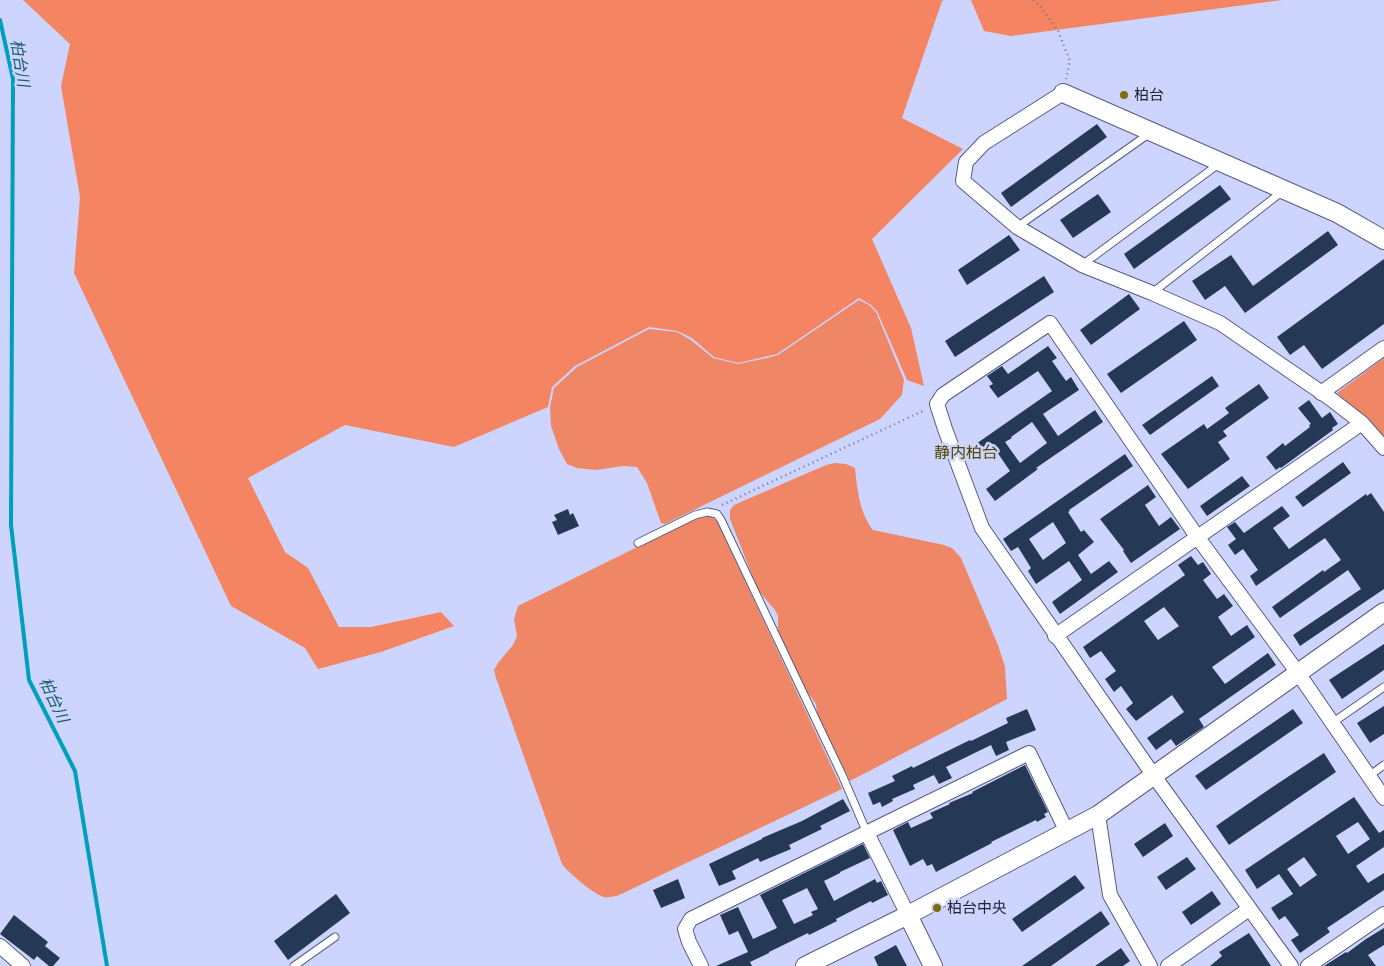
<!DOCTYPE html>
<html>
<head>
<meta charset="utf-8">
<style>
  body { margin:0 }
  canvas { display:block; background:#cdd4fd }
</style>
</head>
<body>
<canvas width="1384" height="966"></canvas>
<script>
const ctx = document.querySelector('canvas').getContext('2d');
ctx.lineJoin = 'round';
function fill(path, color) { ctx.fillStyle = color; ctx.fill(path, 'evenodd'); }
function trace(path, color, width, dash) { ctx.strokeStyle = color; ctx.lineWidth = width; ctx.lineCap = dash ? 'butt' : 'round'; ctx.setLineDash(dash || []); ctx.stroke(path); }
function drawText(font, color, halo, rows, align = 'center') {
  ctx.font = font + ' Barlow,"Noto Sans JP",sans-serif'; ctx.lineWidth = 5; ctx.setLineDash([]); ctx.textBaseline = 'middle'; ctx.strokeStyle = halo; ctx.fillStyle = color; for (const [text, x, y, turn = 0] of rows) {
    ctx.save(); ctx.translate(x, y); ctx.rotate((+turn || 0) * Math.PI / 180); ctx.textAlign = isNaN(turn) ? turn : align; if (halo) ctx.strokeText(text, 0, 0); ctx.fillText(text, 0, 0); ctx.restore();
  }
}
fill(new Path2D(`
  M859,300L869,305L876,312L904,380L902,395L880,419L665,524L661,523L647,483L637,467L623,466L596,470L577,468L567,464L559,449L551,426L550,407L554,388L577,367L649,329L677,332L691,340L713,358L738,364L767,358L778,355Z
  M1384,358V436L1337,393Z
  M835,463L846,464L855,468C857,489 860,514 873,530L944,545L952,548L961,558L998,645L1005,667L1007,699L850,781L817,714L816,704L805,689L778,634V616L775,610L758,590L730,519V510L734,505L826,465Z
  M704,516L712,517L717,521L842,789L617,896C613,896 608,898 604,897C593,894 569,873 562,864L496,678L494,670L498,663L513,645L517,636L514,619L518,606L696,518Z`), '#ef8666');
fill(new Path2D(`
  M23,0H944L942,1L902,118L963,149L872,239L911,328L924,386L907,380L877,311L871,305L859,298L777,354L738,363L714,357L692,338L677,331L649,327L575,366L552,387L548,407L454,447L345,425L248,478L285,552L308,568L339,627H371L441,612L454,626L381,652L318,669L305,648L231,606L74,273L80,197L61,86L70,44Z
  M971,0H1282L1011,36L984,31Z`), '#f48462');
trace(new Path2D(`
  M0,20L13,79L11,525L29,680L75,771L107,966`), '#009fbe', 4);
fill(new Path2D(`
  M1097,124L1107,137L1011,207L1001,193Z
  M1220,185L1231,199L1134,269L1124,254Z
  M1098,194L1111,212L1073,238L1060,220Z
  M1328,231L1338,245L1245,313L1225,286L1205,300L1192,281L1231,255L1253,286Z
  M1009,235L1020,250L967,285L958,270Z
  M1384,259V324L1322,369L1304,345L1290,355L1277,337Z
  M1044,276L1054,292L955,357L945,341Z
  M1129,294L1140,309L1091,345L1080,330Z
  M1184,321L1197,340L1121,393L1107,374Z
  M1048,346L1057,358L1052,361L1066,381L1071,377L1079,390L1043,414L1058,436L1095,410L1103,422L1036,468L1038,469L995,501L986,489L1010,471L995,449L982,459L973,446L1052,391L1038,371L998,398L989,386L993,384L987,376L1002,366L1008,374ZM1032,422L1047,443L1020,463L1005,442L1012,438L1011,437Z
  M1212,376L1219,386L1150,435L1142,425Z
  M1259,384L1269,398L1223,431L1227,436L1218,442L1230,459L1188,489L1161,454L1204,424L1207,429L1229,413L1225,408Z
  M1309,400L1322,418L1330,412L1338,424L1332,428L1333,430L1281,468L1280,467L1276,470L1266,457L1283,443L1285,446L1310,427L1309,425L1311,424L1298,408Z
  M1125,454L1133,466L1069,510L1070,511L1068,512L1081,532L1084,530L1094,542L1078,555L1091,574L1109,561L1118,572L1060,614L1052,602L1082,580L1069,561L1036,584L1028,571L1031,568L1018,547L1011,551L1003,539ZM1053,522L1066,543L1043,560L1029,539Z
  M1343,462L1351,473L1303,507L1295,497Z
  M1242,476L1250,486L1207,516L1200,506Z
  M1148,485L1156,497L1145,505L1159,526L1171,517L1180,529L1131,563L1123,551L1124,550L1100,519Z
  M1371,493L1384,512V589L1300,646L1293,635L1361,589L1348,570L1280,618L1272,607L1323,570L1324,572L1341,560L1325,538L1256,586L1250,576L1258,570L1243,549L1235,555L1228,545L1236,539L1227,527L1235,522L1244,533L1282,506L1290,516L1273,528L1289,549L1366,494L1367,496Z
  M568,509L570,515L573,513L579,526L558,535L552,522L557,520L554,515Z
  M1191,556L1198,565L1203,562L1211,574L1203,580L1217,599L1224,594L1233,606L1218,617L1231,636L1247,625L1255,637L1212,667L1225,684L1268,653L1276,665L1199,719L1204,727L1176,746L1171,739L1156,750L1147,738L1184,712L1172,695L1136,721L1126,709L1133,703L1121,686L1114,692L1105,679L1116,671L1101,651L1090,658L1083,647L1185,575L1178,565ZM1164,607L1179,626L1158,640L1144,621Z
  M1384,644V670L1342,699L1329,680Z
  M1384,706V734L1370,743L1357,723Z
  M1027,709L1036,730L1006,742L1009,750L996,756L991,745L946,767L952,778L939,784L934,775L913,785L915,789L892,799L893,801L882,807L880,802L873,805L868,793L895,781L892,776L912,766L913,768L970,740L971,741L1008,723L1006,718Z
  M1293,709L1303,723L1206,790L1195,776Z
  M1324,753L1336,772L1229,845L1216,826L1271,788Z
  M1025,765L1048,812L1044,814L1046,817L1037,822L1036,820L991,842L992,843L936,872L932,864L927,866L923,859L910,866L893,830L908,822L911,828L933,818L930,813L950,804L949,803L973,793L972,792Z
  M1354,797L1379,833L1384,830V847L1356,866L1368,883L1384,873V890L1327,928L1330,932L1300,953L1291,940L1299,935L1285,916L1279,920L1271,908L1293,894L1279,874L1257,889L1245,870ZM1358,822L1370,839L1348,854L1336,836ZM1304,857L1317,875L1300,887L1287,869Z
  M843,799L850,811L820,826L822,829L789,845L791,849L760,862L758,858L732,871L736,879L719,886L709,864L762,839V838L802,821Z
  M1165,823L1173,836L1143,857L1134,844Z
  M863,844L870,858L840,872V873L824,881L834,901L875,879L877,883L881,881L888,895L872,903L871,901L836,919L837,921L809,935L808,933L769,952V953L750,962L752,966H716L748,952L738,931L729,935L720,915L738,907L753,939L777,928L760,895ZM807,888L818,909L811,912L813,915L794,924L782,900Z
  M1187,857L1196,869L1166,890L1157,877Z
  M1075,875L1085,888L1022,932L1012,919Z
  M678,879L685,898L661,908L653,890Z
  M1212,891L1221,904L1191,925L1182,912Z
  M336,894L350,913L288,960L274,941Z
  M1101,911L1110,924L1051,966H1022Z
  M14,915L48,942L45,946L60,958L53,966H49L37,956L34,960L0,934Z
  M1384,928V945L1368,955L1376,966H1324L1346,952L1347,953L1366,939Z
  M1249,933L1271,966H1210L1222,956L1219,952Z
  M896,945L907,966H878L874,957Z
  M1121,948L1130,961L1123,966H1095Z`), '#253956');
const service = new Path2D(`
  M1017,227L1150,133
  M1082,265L1220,163
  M1152,293L1283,191
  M638,543L695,515L707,512L717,514L721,520L843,777L867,833
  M1332,723L1384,687
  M1369,776L1384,765
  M294,966L335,937`);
const minor = new Path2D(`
  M1063,93L984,143L966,162L963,181L1017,227L1082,265L1152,293L1220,323L1331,399L1362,423L1384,448
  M1321,393L1384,348
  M1055,636L1362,423
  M1098,815L1110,895L1150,966
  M867,833L908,915
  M0,946L23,966
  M701,966L689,942L685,929L691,919L1029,753L1067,832
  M1168,966L1249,909
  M1291,966L1154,776L982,528L945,429L937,404L943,395L1050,323L1198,538L1298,673L1384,798
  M1308,966L1384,914`);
const tertiary = new Path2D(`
  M1063,93L1337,213L1384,240
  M908,915L933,966
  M805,966L908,915L1098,815L1384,612`);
trace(service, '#575c80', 9);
trace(minor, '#575c80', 16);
trace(tertiary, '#575c80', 20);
trace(new Path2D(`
  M1033,0L1040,6L1058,31L1070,61L1066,79
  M722,505L925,410`), '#737793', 2.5, [1, 4]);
trace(service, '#fff', 7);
trace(minor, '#fff', 14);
trace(tertiary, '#fff', 18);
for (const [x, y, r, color] of [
  [1124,95,5,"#806e0b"],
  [937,908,5,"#806e0b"]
]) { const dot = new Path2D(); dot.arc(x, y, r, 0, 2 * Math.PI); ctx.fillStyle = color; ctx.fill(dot); trace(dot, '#cdd4fd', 2); }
drawText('15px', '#232534', '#cdd4fd', [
  ["柏台",1134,95],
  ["柏台中央",947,908]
], 'left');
drawText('italic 16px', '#185d6d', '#cdd4fd', [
  ["柏台川",20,63,81],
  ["柏台川",54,700,65]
]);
drawText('16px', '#534704', '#cdd4fd', [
  ["静内柏台",966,453]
]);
</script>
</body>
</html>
